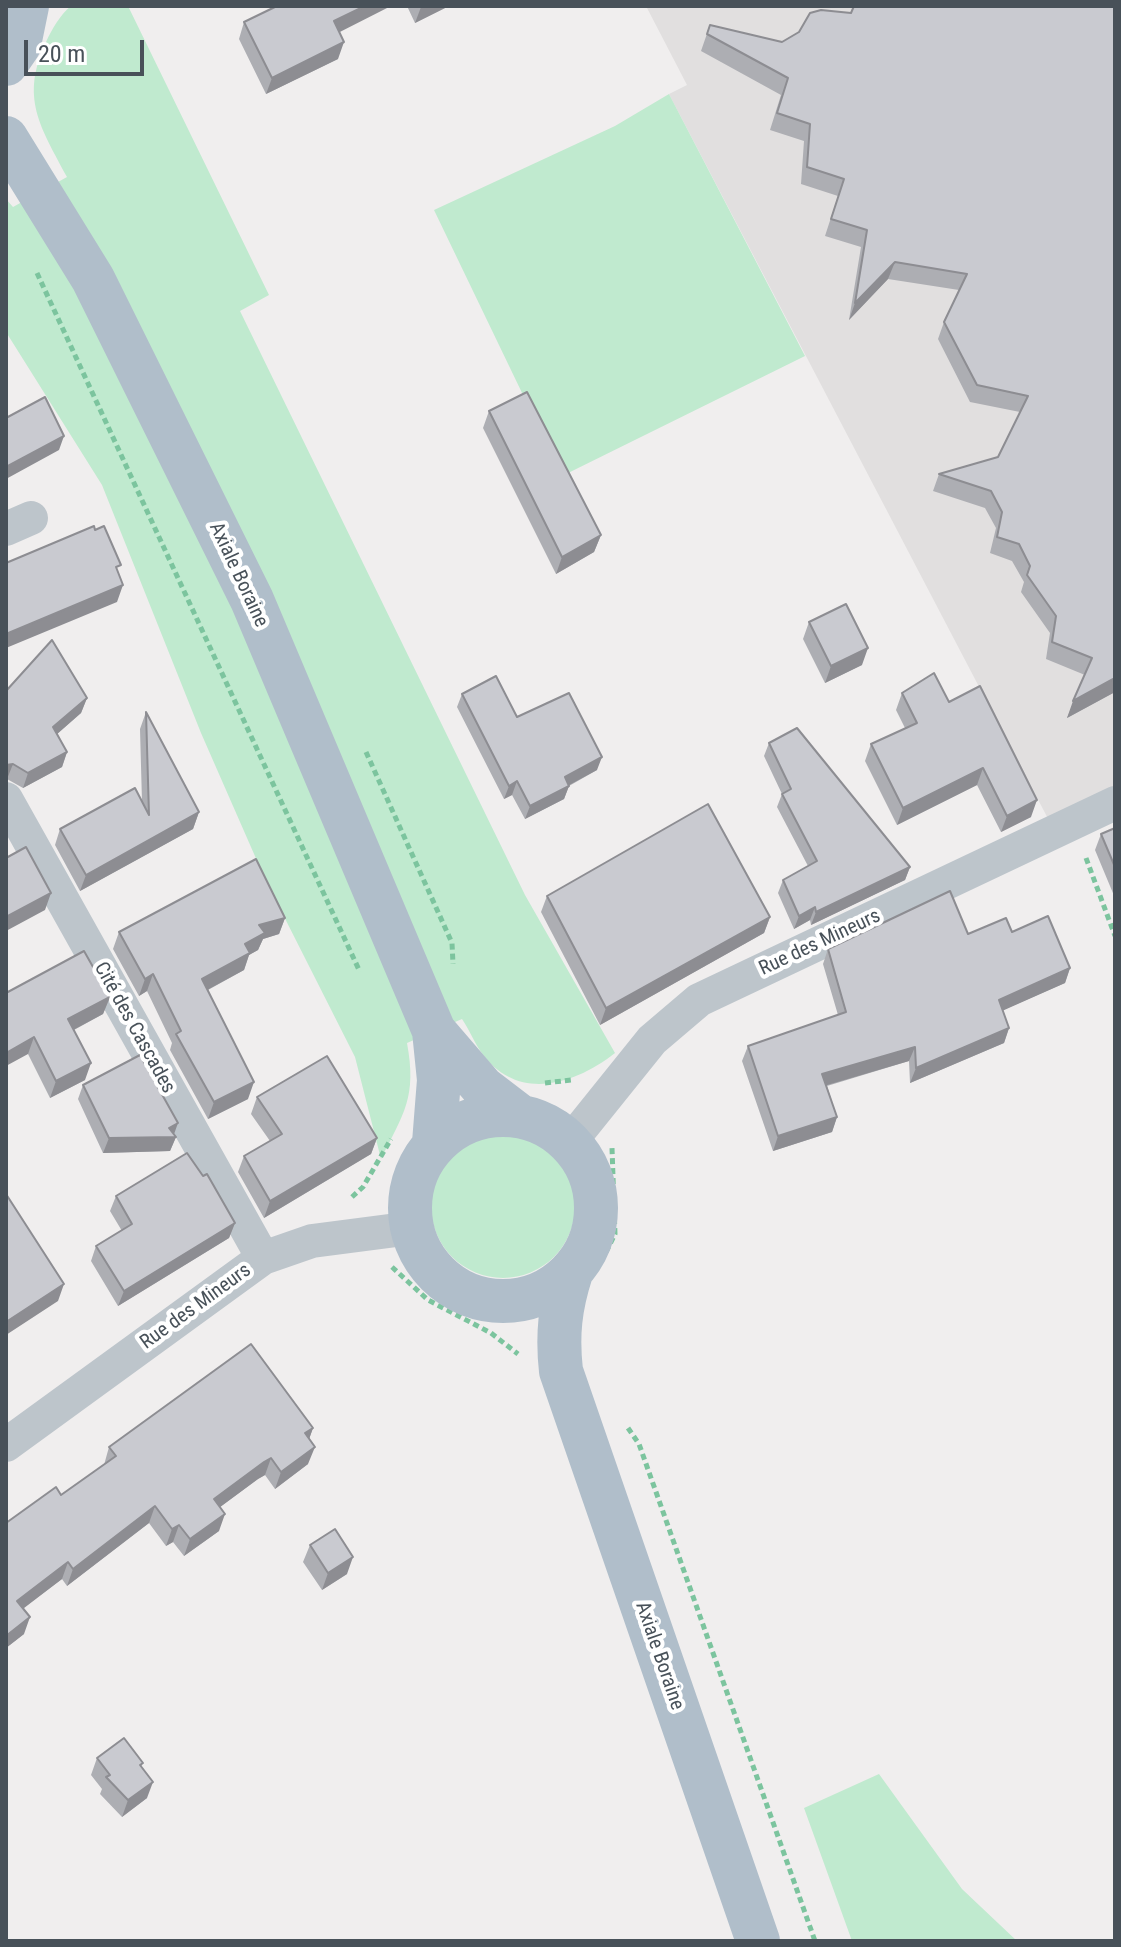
<!DOCTYPE html>
<html>
<head>
<meta charset="utf-8">
<style>
  body { margin:0 }
  #map { position:relative; width:1121px; height:1947px; overflow:hidden; background:#f0eeee; font-family:"Roboto Condensed",sans-serif }
  canvas { display:block }
  .frame { position:absolute; inset:0; border:8px solid #485159; pointer-events:none }
  .scale { position:absolute; left:24px; top:40px; width:120px; height:36px; box-sizing:border-box; border:4px solid #485159; border-top:0; padding-left:10px; font-size:24px; line-height:28px; white-space:nowrap; color:#485159; -webkit-text-stroke:6px #fff; paint-order:stroke }
</style>
</head>
<body>
<div id="map">
<canvas width="1121" height="1947"></canvas>
<div class="frame"></div>
<div class="scale">20 m</div>
</div>
<script>
const ctx = document.querySelector('canvas').getContext('2d');
ctx.lineJoin = 'round';
function fill(path, color) { ctx.fillStyle = color; ctx.fill(path, 'evenodd'); }
function trace(path, color, width, dash) { ctx.strokeStyle = color; ctx.lineWidth = width; ctx.lineCap = dash ? 'butt' : 'round'; ctx.setLineDash(dash || []); ctx.stroke(path); }
function drawText(font, color, halo, rows, align = 'center') {
  ctx.font = font + ' "Roboto Condensed",sans-serif'; ctx.lineWidth = 8; ctx.setLineDash([]); ctx.textBaseline = 'middle'; ctx.strokeStyle = halo; ctx.fillStyle = color; for (const [text, x, y, turn = 0] of rows) {
    ctx.save(); ctx.translate(x, y); ctx.rotate((+turn || 0) * Math.PI / 180); ctx.textAlign = isNaN(turn) ? turn : align; if (halo) ctx.strokeText(text, 0, 0); ctx.fillText(text, 0, 0); ctx.restore();
  }
}
fill(new Path2D(`
  M646,6H1115V803L1055,832L671,98L669,94L687,85Z`), '#e1dfdf');
fill(new Path2D(`
  M71,6H128L269,295L240,311L525,895L615,1053C574,1085 517,1103 481,1052C474,1042 469,1029 462,1019L407,1043C417,1097 404,1113 381,1159L355,1057L265,879L201,733L102,485L6,332V199L13,207L67,177C40,126 20,98 46,42C52,29 60,15 71,6Z
  M669,94L805,356L562,476L434,210L615,126Z
  M431 1206a72 72 0 1 1 144 0a72 72 0 1 1-144 0Z
  M879,1774L962,1889L1017,1941H852L804,1808Z`), '#c0eacf');
trace(new Path2D(`
  M37,273L360,972
  M366,752L452,943L453,964
  M1086,858L1115,936
  M545,1083L571,1080
  M352,1197L363,1187L391,1139
  M606,1252L615,1234L612,1148
  M392,1267L428,1300L491,1333L518,1354
  M628,1428L639,1444L815,1941`), '#7cc49e', 5, [6, 4]);
trace(new Path2D(`
  M6,529L31,518
  M6,799L263,1258
  M570,1142L652,1040L699,1000L1115,803
  M6,1445L263,1258L312,1241L412,1228`), '#bdc5cb', 34);
trace(new Path2D(`
  M6,64L19,45L27,6
  M6,138L93,279L252,600L434,1031L483,1088L517,1114
  M410 1208a93 93 0 1 1 186 0a93 93 0 1 1-186 0Z
  M434,1143L439,1080L434,1031
  M571,1273C560,1307 557,1335 561,1371L758,1941`), '#b0beca', 44);
fill(new Path2D(`
  M407,6H449L415,23Z
  M1115,6V692L1067,718L1085,675L1046,659L1050,633L1021,592L1024,582L1012,561L990,553L996,528L985,508L933,491L939,474L998,457L1020,412L970,402L938,339L944,322L959,290L888,279L849,320L861,247L825,236L838,196L801,184L804,141L770,130L781,95L701,51L710,25L782,42L851,13Z
  M244,22L339,32L338,59L266,94L239,39Z
  M489,411L601,535L594,552L556,574L483,428Z
  M809,622L862,665L825,683L803,639Z
  M6,691L87,698L81,713L57,734L67,752L62,767L23,788L7,779Z
  M902,693L949,702L1031,817L1001,832L977,785L897,825L865,761L871,744L905,728L896,710Z
  M462,694L517,717L597,770L569,786L564,799L525,819L512,795L504,799L457,707Z
  M146,712L199,812L193,829L80,891L55,845L60,829L142,802L140,729Z
  M769,743L910,867L905,880L811,925L810,920L794,929L778,893L783,880L808,866L777,807L782,794L764,756Z
  M1115,828V898L1095,850L1101,834Z
  M547,896L770,917L764,933L600,1025L541,912Z
  M285,918L279,934L263,939L258,950L249,955L244,970L208,990L248,1099L208,1119L170,1050L172,1043L147,991L139,996L113,949L119,932Z
  M1012,932L1070,968L1065,983L1003,1010L1009,1028L1004,1043L910,1083L909,1061L827,1086L837,1117L832,1132L773,1151L742,1061L748,1046L838,1015L823,964L828,949L968,934Z
  M6,993L110,997L103,1014L74,1030L85,1080L50,1098L28,1054Z
  M83,1085L174,1134L176,1137L170,1151L103,1153L78,1099Z
  M257,1097L377,1138L371,1154L264,1218L238,1172L244,1156L270,1141L251,1114Z
  M116,1196L235,1223L229,1238L118,1306L91,1261L96,1246L122,1231L110,1211Z
  M313,1428L309,1439L308,1464L275,1489L265,1475L258,1479L220,1507L219,1531L184,1556L173,1542L166,1546L149,1523L67,1586L62,1579L23,1608L24,1634L6,1648V1523L61,1495L104,1465L109,1447Z
  M310,1545L347,1574L322,1590L303,1562Z
  M97,1758L143,1763L141,1767L147,1798L122,1817L100,1794L102,1789L91,1775Z`), '#adaeb3');
fill(new Path2D(`
  M365,6H391L328,38L334,21Z
  M423,6H449L415,23L421,7Z
  M344,42L338,59L266,94L272,78Z
  M895,262L888,279L849,320L855,303Z
  M64,436L59,450L6,479V467Z
  M601,535L594,552L556,574L562,557Z
  M123,585L117,602L6,648V634Z
  M868,648L862,665L825,683L831,666Z
  M1115,678V692L1067,718L1073,701Z
  M87,698L81,713L48,742L53,727Z
  M67,752L62,767L23,788L28,773Z
  M602,757L597,770L560,790L565,777Z
  M13,764L7,779H6V765Z
  M983,768L977,785L897,825L903,808Z
  M517,781L512,795L504,799L509,786Z
  M569,786L564,799L525,819L530,806Z
  M1037,800L1031,817L1001,832L1007,816Z
  M199,812L193,829L80,891L86,875Z
  M910,867L905,880L811,925L816,912Z
  M51,893L45,910L6,931V917Z
  M815,907L810,920L794,929L799,916Z
  M770,917L764,933L600,1025L606,1008Z
  M285,918L279,934L263,939L258,950L249,955L244,970L196,996L202,979L245,944L259,925Z
  M1070,968L1065,983L993,1015L999,1000Z
  M153,974L147,991L139,996L145,979Z
  M110,997L103,1014L62,1036L68,1019Z
  M1009,1028L1004,1043L910,1083L916,1068Z
  M34,1037L28,1054L6,1066V1053Z
  M915,1047L909,1061L817,1088L822,1074Z
  M91,1063L85,1080L50,1098L56,1081Z
  M254,1082L248,1099L208,1119L214,1102Z
  M837,1117L832,1132L773,1151L778,1136Z
  M178,1123L173,1137H176L170,1151L103,1153L109,1138L169,1128Z
  M377,1138L371,1154L264,1218L270,1201Z
  M235,1223L229,1238L118,1306L124,1291Z
  M64,1284L58,1301L6,1335V1322Z
  M313,1428L307,1445L305,1433Z
  M315,1447L308,1464L275,1489L281,1472Z
  M271,1458L265,1475L258,1479L208,1516L214,1499L264,1462Z
  M155,1506L149,1523L67,1586L73,1569Z
  M225,1514L219,1531L184,1556L190,1539Z
  M179,1525L173,1542L166,1546L172,1529Z
  M353,1557L347,1574L322,1590L328,1573Z
  M68,1562L62,1579L11,1618L17,1601Z
  M30,1617L24,1634L6,1648V1636Z
  M153,1782L147,1798L122,1817L128,1800Z`), '#8d8d92');
const building = new Path2D(`
  M277,6H365L334,21L344,42L272,78L244,22Z
  M854,6H1115V678L1073,701L1092,658L1052,642L1056,616L1027,575L1030,566L1019,544L997,537L1002,512L991,491L939,474L998,457L1028,396L977,385L944,322L967,274L895,262L855,303L867,230L831,219L844,179L807,167L810,124L777,113L788,78L707,34L710,25L782,42L799,32L810,13L821,10L851,13Z
  M527,392L601,535L562,557L489,411Z
  M45,397L64,436L6,467V418Z
  M94,526L95,530L104,526L121,565L116,567L123,585L6,634V563Z
  M846,604L868,648L831,666L809,622Z
  M52,640L87,698L53,727L67,752L28,773L13,764L6,765V691Z
  M934,673L949,702L980,686L1037,800L1007,816L983,768L903,808L871,744L917,723L902,693Z
  M496,676L517,717L569,693L602,757L565,777L569,786L530,806L517,781L509,786L462,694Z
  M146,712L199,812L86,875L60,829L135,788L149,815Z
  M797,728L910,867L816,912L815,907L799,916L783,880L817,861L782,794L791,789L769,743Z
  M708,804L770,917L606,1008L547,896Z
  M1115,828V867L1101,834Z
  M26,847L51,893L6,917V858Z
  M256,859L285,918L259,925L265,933L245,944L250,953L202,979L254,1082L214,1102L176,1034L181,1031L153,974L145,979L119,932Z
  M950,891L968,934L1006,918L1012,932L1048,916L1070,968L999,1000L1009,1028L916,1068L915,1047L822,1074L837,1117L778,1136L748,1046L846,1012L828,949Z
  M84,951L110,997L68,1019L91,1063L56,1081L34,1037L6,1053V993Z
  M140,1055L178,1123L169,1128L176,1137L109,1138L83,1085Z
  M327,1056L377,1138L270,1201L244,1156L282,1134L257,1097Z
  M187,1153L203,1176L207,1174L235,1223L124,1291L96,1246L132,1224L116,1196Z
  M6,1194L64,1284L6,1322Z
  M251,1344L313,1428L305,1433L315,1447L281,1472L271,1458L264,1462L214,1499L225,1514L190,1539L179,1525L172,1529L155,1506L73,1569L68,1562L17,1601L30,1617L6,1636V1523L56,1487L61,1495L116,1456L109,1447Z
  M335,1529L353,1557L328,1573L310,1545Z
  M124,1738L143,1763L140,1765L153,1782L128,1800L106,1777L110,1775L97,1758Z`);
fill(building, '#c9cad0');
trace(building, '#8d8d92', 2);
drawText('20px', '#485159', '#fff', [
  ["Axiale Boraine",238,575,65],
  ["Rue des Mineurs",820,943,-25],
  ["Cité des Cascades",134,1028,61],
  ["Rue des Mineurs",196,1307,-36],
  ["Axiale Boraine",659,1656,71]
]);
</script>
</body>
</html>
